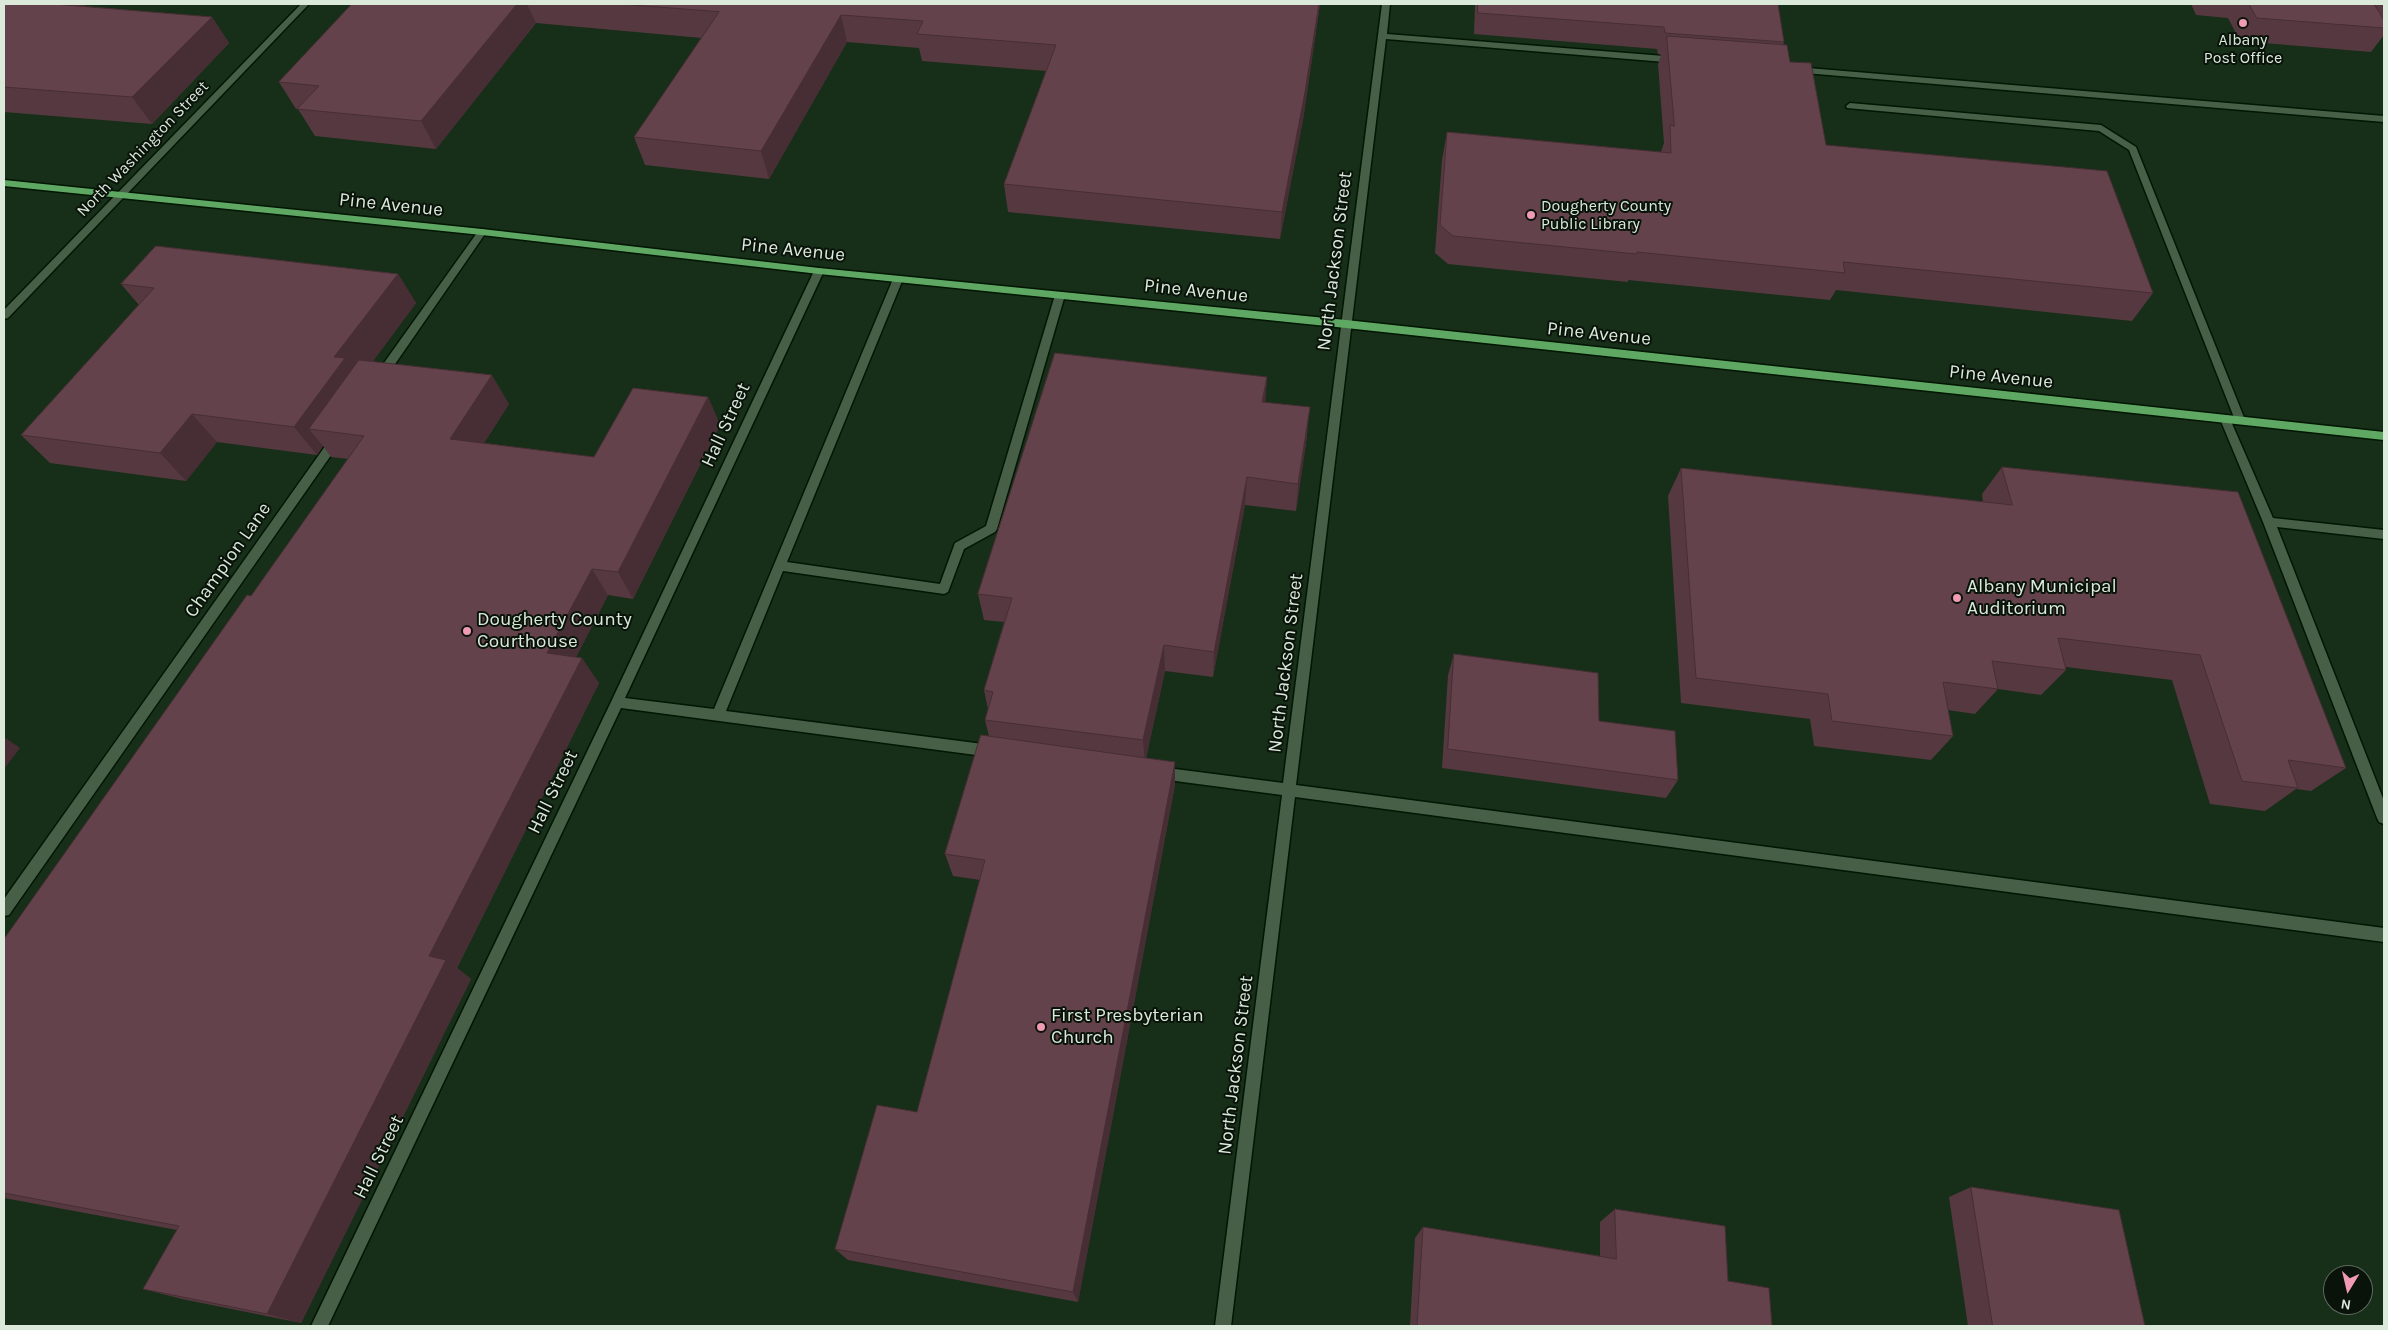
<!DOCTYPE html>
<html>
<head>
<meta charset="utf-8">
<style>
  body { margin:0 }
  #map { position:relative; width:2388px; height:1330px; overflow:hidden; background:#172e18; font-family:Karla,sans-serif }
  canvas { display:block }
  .frame { position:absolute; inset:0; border:5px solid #dbe9db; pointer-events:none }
  .north { position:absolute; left:2323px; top:1265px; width:50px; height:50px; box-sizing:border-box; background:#09130a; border:1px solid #5d695e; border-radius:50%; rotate:189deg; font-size:14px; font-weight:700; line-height:20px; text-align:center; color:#dbe9db }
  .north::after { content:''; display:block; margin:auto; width:18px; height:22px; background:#f19ab4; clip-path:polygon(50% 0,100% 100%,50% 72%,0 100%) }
</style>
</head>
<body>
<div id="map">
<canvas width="2388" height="1330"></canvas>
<div class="frame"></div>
<div class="north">N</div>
</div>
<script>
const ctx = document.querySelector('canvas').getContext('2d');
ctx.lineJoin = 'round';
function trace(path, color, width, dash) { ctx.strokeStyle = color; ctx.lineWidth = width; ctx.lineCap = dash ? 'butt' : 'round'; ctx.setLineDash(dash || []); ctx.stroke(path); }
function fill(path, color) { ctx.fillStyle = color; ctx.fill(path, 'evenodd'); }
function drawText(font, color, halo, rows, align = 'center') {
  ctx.font = font + ' Karla,sans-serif'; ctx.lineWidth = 4; ctx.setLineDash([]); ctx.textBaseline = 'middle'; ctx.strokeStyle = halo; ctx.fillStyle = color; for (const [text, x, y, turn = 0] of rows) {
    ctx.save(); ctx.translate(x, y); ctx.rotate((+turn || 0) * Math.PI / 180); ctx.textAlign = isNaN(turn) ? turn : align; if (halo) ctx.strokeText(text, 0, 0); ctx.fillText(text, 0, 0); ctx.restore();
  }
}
const minor = new Path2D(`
  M301,4H309L8,318L4,319V310Z
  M1382,4H1390L1387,34L1677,57L1681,60L1677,63L1386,39L1296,785L2384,928V942L1295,797L1231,1326H1215L1282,795L1160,779L1155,777L1153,773L1155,769L1160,767L1283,783Z
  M1796,67L2384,116V122L1793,72V68Z
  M1850,103L2101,125L2136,147L2245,420L2244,423L2240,424L2235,420L2129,150L2099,131L1847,108L1846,106Z
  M482,229L485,230V234L384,380H376V374L479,230Z
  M819,268L824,271L625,698L714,709L893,279L898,276L903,279L787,562L940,584L955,543L986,526L1055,295L1060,292L1065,295L997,529L995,532L964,549L948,592L944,594L783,571L726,711L991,745L996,747L998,751L996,755L991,757L621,708L328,1326H311L611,702L814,271Z
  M2225,415L2230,419L2273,518L2384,530V539L2277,527L2384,801V824L2379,822L2377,818L2263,522L2220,419Z
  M337,434L343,438L341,441L9,915L4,916V899L333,435Z`);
const major = new Path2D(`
  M4,180L482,229L819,268L1346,320L2384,432V440L1346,328L819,274L482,235L4,186Z`);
trace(minor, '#021603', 3);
trace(major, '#021603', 3);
fill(minor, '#465f46');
fill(major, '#5fa863');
fill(new Path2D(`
  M4,4L84,6L212,17L229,43L152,124L4,112Z
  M352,4H1320L1303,120L1280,239L1008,212L1004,184L1046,71L922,61L919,48L847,42L769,179L645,165L634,137L702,38L536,23L436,149L315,136L298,109H296L279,82Z
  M1475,4H1778L1784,42L1783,45L1826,145L2153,293L2132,321L1836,290L1830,300L1628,280V282L1448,264L1435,253L1442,160L1447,132L1661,152L1664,143L1658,64L1661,55L1658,54L1657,49L1474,34Z
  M2191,4H2384V35L2371,52L2240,41L2228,18L2196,15Z
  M398,274L416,303L373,361L509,404L484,443L594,457L708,397L720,425L633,599L608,595L576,657L599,683L457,968L471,979L301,1323L182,1299L143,1289L177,1230L4,1198V939L251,596L348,459L331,457L323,446L317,455L217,442L186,481L50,463L21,435L139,305L121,284Z
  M1267,377L1265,402L1307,436L1296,511L1245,505L1213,677L1165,671L1146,758L1175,785L1078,1302L848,1260L835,1249L917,1112L980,880L953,876L945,854L989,736L985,720L988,709L984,690L1004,622L984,620L978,594Z
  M2002,467L2346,768L2311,791L2296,789L2265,811L2210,804L2172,680L2066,667V670L2041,695L1998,689L1975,714L1948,710L1953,736L1931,760L1814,746L1810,719L1681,703L1668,496L1681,468L1983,502L1982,494Z
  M1454,654L1599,721L1678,780L1666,798L1442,768L1448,675Z
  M1971,1187L2145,1326H1968L1949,1197Z
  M1615,1209L1728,1281L1772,1326H1410L1415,1238L1423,1227L1600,1256V1222Z`), '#563940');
fill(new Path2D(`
  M38,4H87L57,29Z
  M517,4H527L536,23L436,149L421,121Z
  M1319,4H1320L1303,120L1280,239L1282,212Z
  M841,15L847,42L769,179L761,151Z
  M212,17L229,43L152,124L132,97Z
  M398,274L416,303L360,379L309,429L323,446L317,455L294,427L334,357Z
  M492,375L509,404L469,467L450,439Z
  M1267,377L1265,406L1262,402Z
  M708,397L720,425L633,599L618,572Z
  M1310,407L1307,436L1296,511L1298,484Z
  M192,414L217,442L186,481L160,453Z
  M1247,477L1245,505L1213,677L1214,652Z
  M592,569L608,595L565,679L547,653Z
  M1164,645L1165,671L1145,764L1143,740Z
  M582,658L599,683L457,968L471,979L301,1323L267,1314L429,956Z
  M4,737L20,748L4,769Z
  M1175,762V785L1078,1302L1073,1292Z`), '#462e34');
const building = new Path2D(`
  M4,4H53L212,17L132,97L4,87Z
  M352,4H517L421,121L297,109L319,86L279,82Z
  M619,4H1319L1305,92L1282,212L1004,184L1056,45L917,34L923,21L841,15L761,151L634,137L719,12Z
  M1478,4H1778L1784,42L1665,33L1664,27L1478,13Z
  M2249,4H2384V5L2374,4L2384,20V28L2257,18Z
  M1667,36L1787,45L1790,62L1811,63L1826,145L2107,171L2153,293L1843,262L1845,273L1637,252V254L1453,236L1440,225L1447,132L1671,153L1670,125L1674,126Z
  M156,246L398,274L334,357L345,358L294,427L192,414L160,453L21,435L154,288L121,284Z
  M1055,353L1267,377L1262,402L1310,407L1298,484L1247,477L1214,652L1164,645L1143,740L985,720L993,692L984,690L1012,598L978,594Z
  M359,360L492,375L450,439L594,457L633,388L708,397L618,572L592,569L547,653L582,658L429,956L446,960L267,1314L143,1289L179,1226L4,1193V939L247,595L251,596L364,436L309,429Z
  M2002,467L2238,492L2346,768L2288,760L2298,788L2242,781L2200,655L2058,638L2066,670L1992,661L1998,689L1943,682L1953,736L1832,721L1828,694L1696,678L1681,468L2012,505Z
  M1454,654L1598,673L1599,721L1675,731L1678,780L1448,749Z
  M981,735L1175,762L1073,1292L835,1249L877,1105L917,1112L985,860L945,854Z
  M1971,1187L2119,1210L2145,1326H1993Z
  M1615,1209L1725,1226L1728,1281L1769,1288L1772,1326H1417L1423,1227L1616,1259Z`);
fill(building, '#64424b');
trace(building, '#462e34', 1);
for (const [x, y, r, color] of [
  [2243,23,5,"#f19ab4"],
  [1531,215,5,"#f19ab4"],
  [1957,598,5,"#f19ab4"],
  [467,631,5,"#f19ab4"],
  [1041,1027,5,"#f19ab4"]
]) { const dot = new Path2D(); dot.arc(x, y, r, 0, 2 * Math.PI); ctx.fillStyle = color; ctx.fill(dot); trace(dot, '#09130a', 2); }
drawText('16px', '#dbe9db', '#09130a', [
  ["Albany",2243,40],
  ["Post Office",2243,58],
  ["Dougherty County",1541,206,"left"],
  ["Public Library",1541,224,"left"]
]);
drawText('16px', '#dbe9db', '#09130a', [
  ["North Washington Street",143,149,-46]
]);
drawText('19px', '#dbe9db', '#09130a', [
  ["Pine Avenue",391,205,6],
  ["Pine Avenue",793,250,6],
  ["North Jackson Street",1335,261,-83],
  ["Pine Avenue",1196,291,6],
  ["Pine Avenue",1599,334,6],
  ["Pine Avenue",2001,377,6],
  ["Hall Street",726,425,-65],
  ["Champion Lane",228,560,-55],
  ["North Jackson Street",1286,663,-83],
  ["Hall Street",553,792,-64],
  ["North Jackson Street",1236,1065,-83],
  ["Hall Street",379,1157,-64]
]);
drawText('19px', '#dbe9db', '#09130a', [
  ["Albany Municipal",1967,587],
  ["Auditorium",1967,609],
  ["Dougherty County",477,620],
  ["Courthouse",477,642],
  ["First Presbyterian",1051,1016],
  ["Church",1051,1038]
], 'left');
</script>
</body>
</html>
